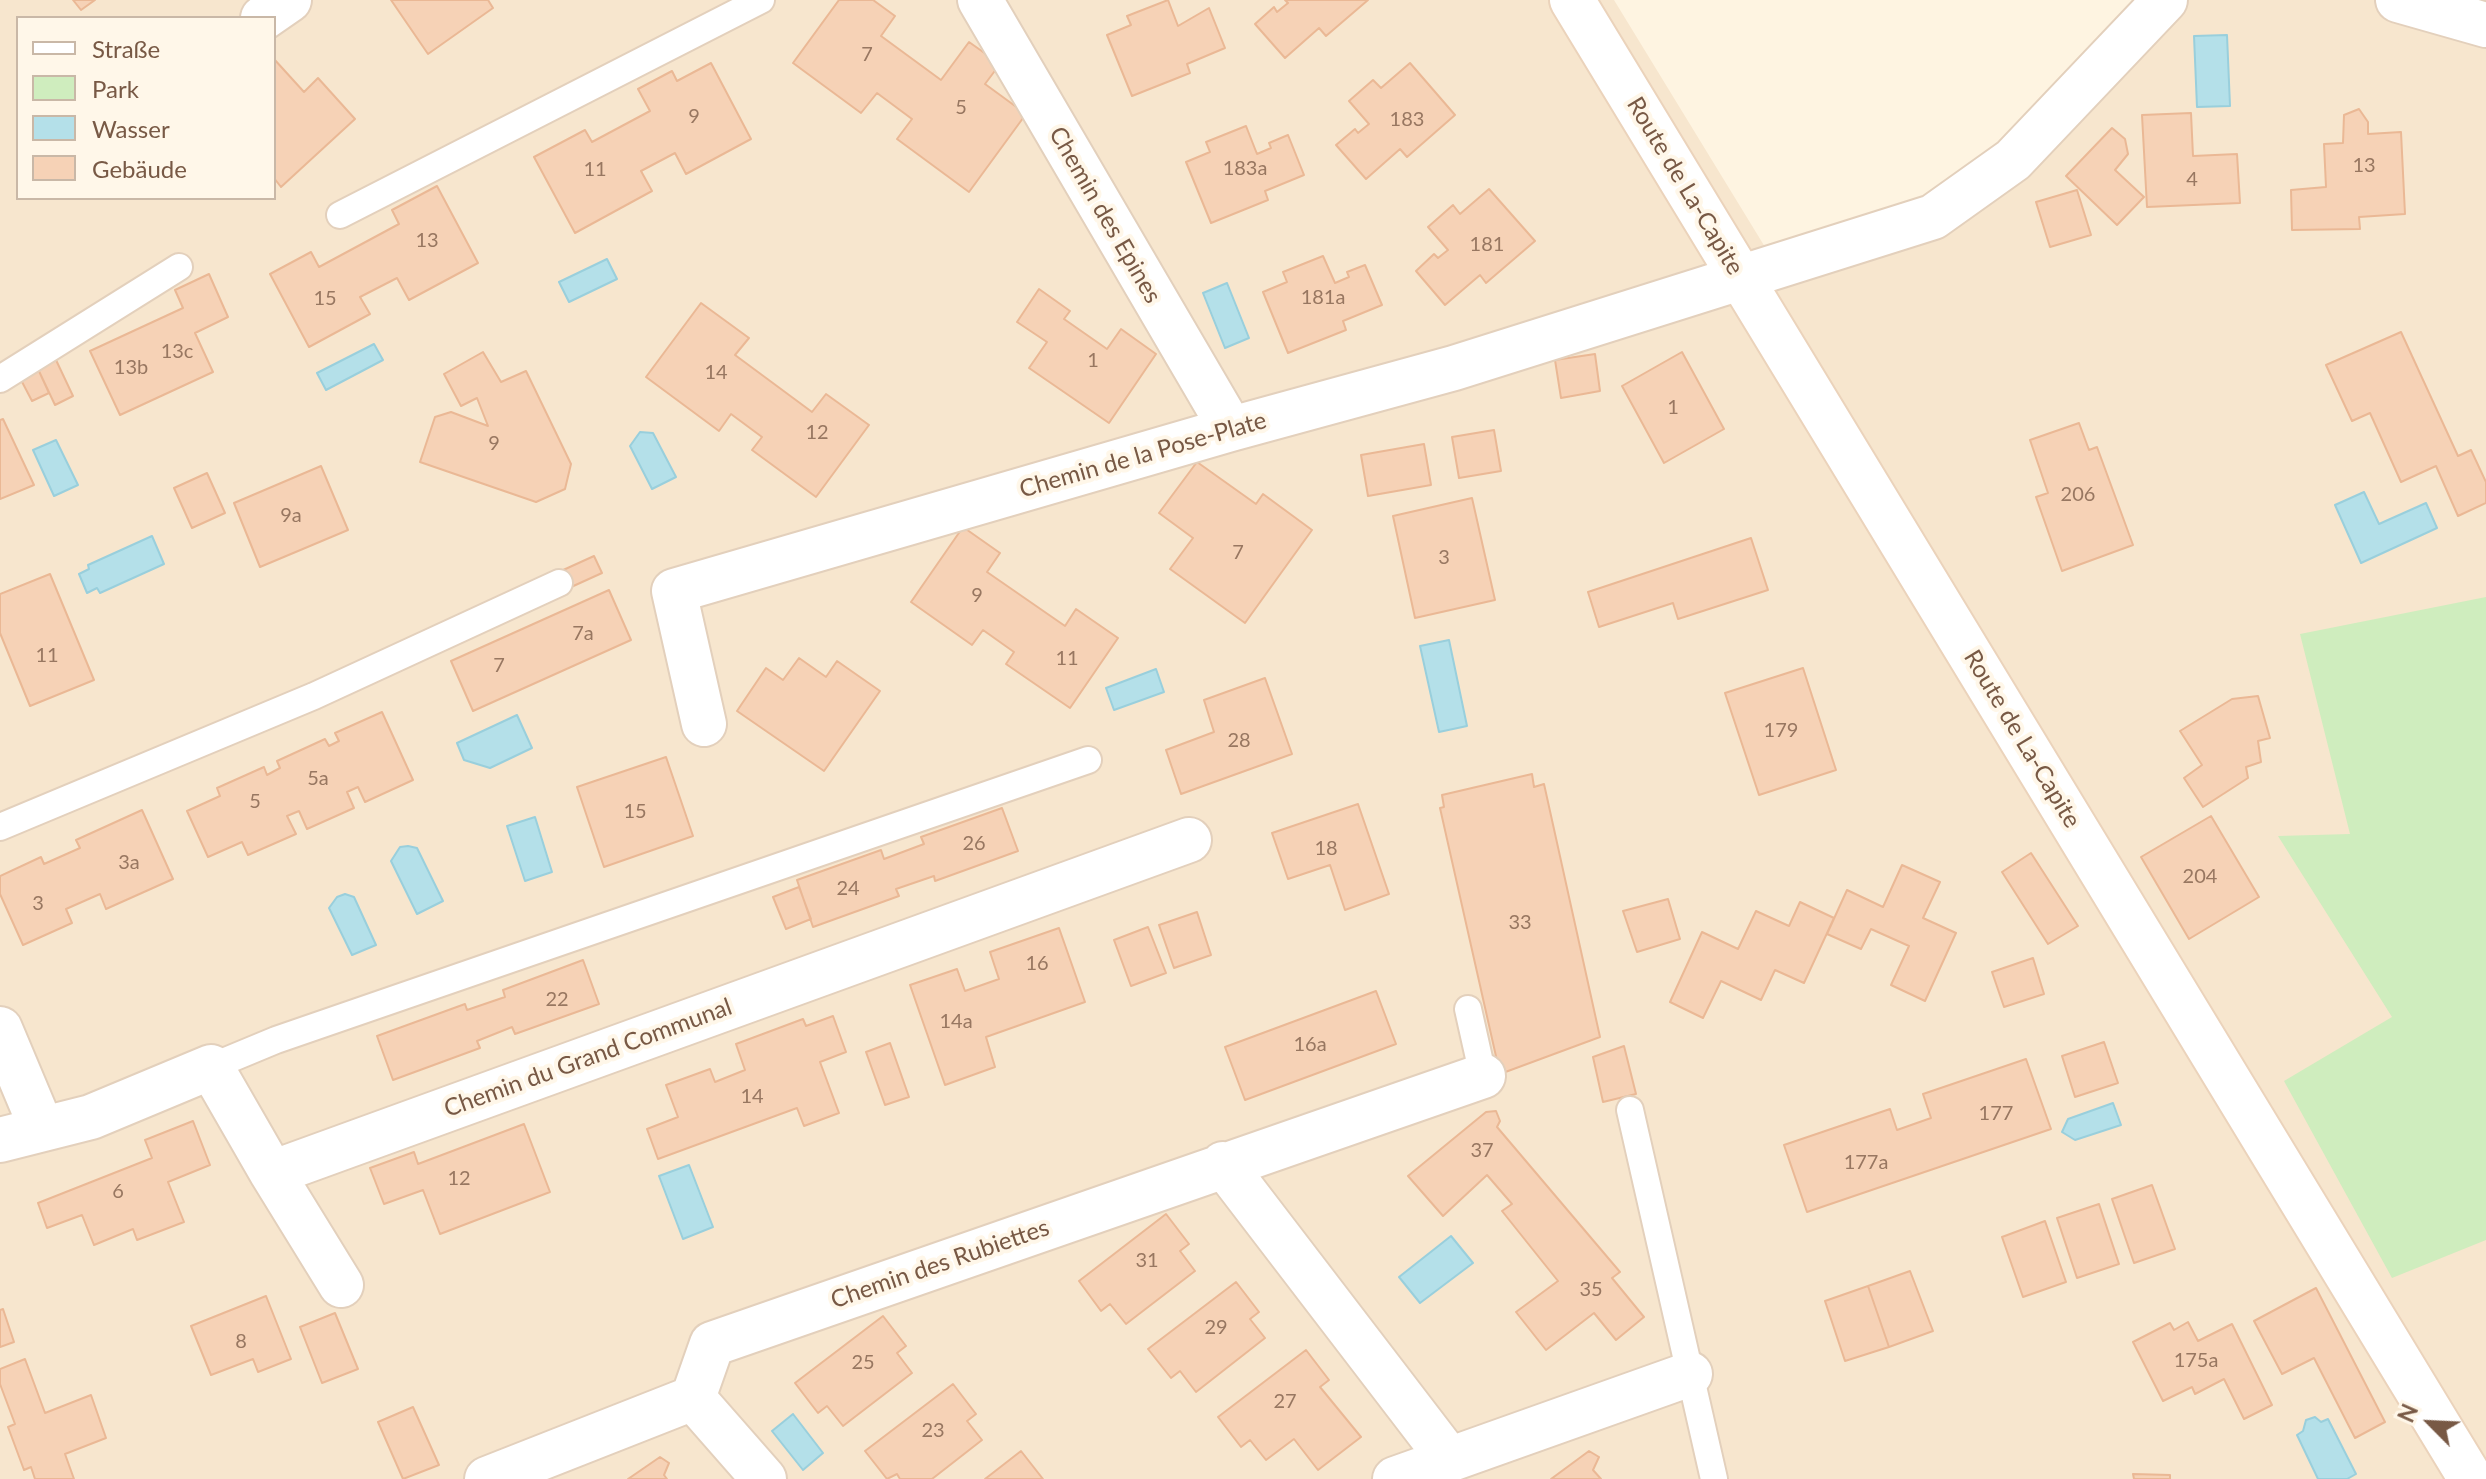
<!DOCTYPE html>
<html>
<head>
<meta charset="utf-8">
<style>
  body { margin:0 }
  #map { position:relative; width:2486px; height:1479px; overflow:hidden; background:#fef4e1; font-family:Lato,sans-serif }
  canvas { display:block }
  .legend { position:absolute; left:16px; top:16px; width:260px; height:184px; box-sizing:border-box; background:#fff7e9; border:2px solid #c9b8a7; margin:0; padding:10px 14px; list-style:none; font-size:24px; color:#785945 }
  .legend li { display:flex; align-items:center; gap:16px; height:40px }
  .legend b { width:40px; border:2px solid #c9b8a7 }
  .north { position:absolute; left:2390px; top:1383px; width:80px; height:80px; -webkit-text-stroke:6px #fff7e9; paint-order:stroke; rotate:294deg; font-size:22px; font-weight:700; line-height:32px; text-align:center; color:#785945 }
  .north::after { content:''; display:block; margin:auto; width:28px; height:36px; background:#785945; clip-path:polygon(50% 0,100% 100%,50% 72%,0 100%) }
</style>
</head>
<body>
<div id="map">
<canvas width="2486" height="1479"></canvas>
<ul class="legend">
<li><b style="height:10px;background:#fff"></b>Straße</li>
<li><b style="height:22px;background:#cfedbe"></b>Park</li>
<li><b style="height:22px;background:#b4e0e9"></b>Wasser</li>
<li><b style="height:22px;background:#f6d2b6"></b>Gebäude</li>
</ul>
<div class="north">N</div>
</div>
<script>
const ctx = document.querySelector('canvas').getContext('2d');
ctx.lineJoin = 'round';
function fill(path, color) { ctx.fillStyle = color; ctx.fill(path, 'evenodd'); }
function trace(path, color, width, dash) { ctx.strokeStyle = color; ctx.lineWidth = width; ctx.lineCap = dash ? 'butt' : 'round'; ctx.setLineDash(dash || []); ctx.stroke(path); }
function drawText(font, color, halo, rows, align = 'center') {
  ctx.font = font + ' Lato,sans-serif'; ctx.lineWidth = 8; ctx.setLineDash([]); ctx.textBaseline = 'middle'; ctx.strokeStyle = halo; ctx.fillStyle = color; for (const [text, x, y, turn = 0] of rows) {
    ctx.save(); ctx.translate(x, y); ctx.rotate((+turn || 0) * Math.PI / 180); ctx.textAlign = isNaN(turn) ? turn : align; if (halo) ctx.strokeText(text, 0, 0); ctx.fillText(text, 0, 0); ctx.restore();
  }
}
fill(new Path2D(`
  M0,0H1614L1765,247L1856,227L1905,209L1951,183L1997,144L2142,0H2486V1479H0ZM18,18H274V198H18Z`), '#f7e6ce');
fill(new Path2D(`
  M2486,597V1240L2392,1278L2284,1081L2392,1017L2278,836L2350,834L2300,634Z`), '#cfedbe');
const water = new Path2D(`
  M2227,35L2230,106L2197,107L2194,36Z
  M607,259L617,279L569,302L559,282Z
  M1227,283L1249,338L1225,348L1203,293Z
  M374,344L383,360L326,390L317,373Z
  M640,432L653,433L676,477L652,489L630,446Z
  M56,440L78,485L54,496L33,450Z
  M2364,492L2379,524L2426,503L2437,528L2361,563L2335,505Z
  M152,536L164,564L100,593L97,588L87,593L79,574L89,569L88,565Z
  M1449,640L1467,726L1439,732L1420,646Z
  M1156,669L1164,692L1114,710L1106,688Z
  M517,715L532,748L490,768L464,760L457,743Z
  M535,817L552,872L525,881L507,826Z
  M408,846L417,848L443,901L417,914L391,861L400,847Z
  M345,894L354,897L376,945L352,955L329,908L337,897Z
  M2113,1103L2121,1125L2075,1140L2062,1132L2068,1119Z
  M689,1165L713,1227L683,1239L659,1176Z
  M1451,1236L1473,1263L1420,1303L1399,1277Z
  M793,1414L823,1453L803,1470L772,1431Z
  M2315,1417L2321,1422L2328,1419L2356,1474L2347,1479H2318L2297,1435L2303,1431L2306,1420Z`);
fill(water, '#b4e0e9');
trace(water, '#99cfdc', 2);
const building = new Path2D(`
  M73,0H95L81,10Z
  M391,0H488L493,8L428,54Z
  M839,0H873L895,16L881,36L941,80L969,42L1000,64L985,84L1026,114L969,192L897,139L912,119L877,93L861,113L793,63Z
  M1168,0L1178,26L1209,8L1225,48L1187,64L1190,73L1132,96L1107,35L1131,25L1127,16Z
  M1285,0H1368L1326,36L1319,28L1285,58L1255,24L1274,7L1277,12L1288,3Z
  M274,59L304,92L318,78L355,119L281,187L274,178Z
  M711,63L751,139L686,174L675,153L641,171L652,191L575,233L534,157L585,130L592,142L650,111L638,89L672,71L677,81Z
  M1410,63L1455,115L1407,157L1400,149L1366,179L1336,145L1355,129L1358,133L1369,124L1349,101L1373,80L1381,88Z
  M2359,109L2368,122V134L2401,132L2405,214L2359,217L2360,229L2292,230L2291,190L2326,187L2324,144L2343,143L2344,115Z
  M2191,113L2193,156L2237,154L2240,203L2147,207L2142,115Z
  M1246,126L1257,154L1271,148L1269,143L1288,135L1304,175L1265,191L1268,200L1211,223L1186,162L1210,152L1206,142Z
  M2112,128L2125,139L2128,154L2115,170L2144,197L2117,225L2066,176Z
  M437,186L478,263L409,300L397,278L360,297L370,314L309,347L270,274L311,252L319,267L399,224L392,210Z
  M1489,189L1535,241L1486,283L1480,275L1445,305L1416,271L1434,254L1438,258L1448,250L1428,227L1453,205L1460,214Z
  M2077,190L2091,235L2050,247L2036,202Z
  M1323,256L1335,283L1349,277L1347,272L1365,265L1382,305L1343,321L1346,330L1288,353L1263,292L1287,282L1283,272Z
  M209,274L228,317L195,333L213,372L120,415L90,351L183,308L175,290Z
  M1039,289L1070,311L1064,319L1107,349L1121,329L1156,354L1109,423L1029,368L1047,342L1017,322Z
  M701,303L749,338L735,355L812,412L826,394L869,425L816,497L752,450L762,437L731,414L719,431L646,377Z
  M2401,332L2458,456L2471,450L2486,482V503L2458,516L2436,466L2401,482L2370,413L2352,421L2326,365Z
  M483,352L501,382L526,371L571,464L565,489L536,502L420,462L435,417L451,412L488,426L477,398L461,406L444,374Z
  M1682,352L1724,429L1664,463L1622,386Z
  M1595,354L1600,391L1561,398L1555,360Z
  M56,360L73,396L55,405L38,369Z
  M38,369L49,393L32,401L20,378Z
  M3,419L34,485L0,499V420Z
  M2079,423L2089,450L2097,447L2133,545L2062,571L2036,497L2048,493L2030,440Z
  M1494,430L1501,471L1459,478L1452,437Z
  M1424,444L1431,485L1368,496L1361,455Z
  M1197,462L1256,504L1263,494L1312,530L1245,623L1170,569L1193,538L1159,513Z
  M321,466L348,530L260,567L234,503Z
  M207,473L225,513L192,528L174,488Z
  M1472,498L1495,600L1415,618L1393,516Z
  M963,527L1000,553L987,572L1065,626L1076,609L1118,638L1070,708L1006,664L1014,652L983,630L972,645L911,602Z
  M1751,538L1768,590L1678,619L1673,603L1599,627L1588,592Z
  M594,556L602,573L569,588L561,571Z
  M50,574L94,680L30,706L0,633V594Z
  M609,590L631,640L473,711L451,661Z
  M799,658L826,677L837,661L880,691L824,771L737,711L766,668L783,680Z
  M1803,668L1836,770L1759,795L1725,693Z
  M1265,678L1292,754L1181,794L1166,750L1214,732L1204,700Z
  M2258,696L2270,738L2258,741L2261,762L2246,767L2248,778L2203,807L2184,778L2202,765L2180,731L2232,699Z
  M382,712L413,780L365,802L358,787L347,792L354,808L307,829L299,811L287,816L296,834L248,855L242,842L208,857L187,811L220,796L217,788L264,767L267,775L280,768L277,761L325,739L329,746L339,741L335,733Z
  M666,757L693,836L604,867L577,787Z
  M1532,774L1534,787L1544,784L1600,1037L1500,1074L1440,808L1444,807L1442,795Z
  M1358,804L1389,894L1345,910L1330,865L1288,879L1272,833Z
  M1002,808L1018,851L935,881L934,876L896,889L899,896L813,927L797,880L881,850L884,859L924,844L921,837Z
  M142,810L173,879L106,909L100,894L66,909L72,923L23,945L0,894V876L41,857L44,864L80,848L76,840Z
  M2211,816L2259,897L2189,939L2141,857Z
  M2031,853L2078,926L2048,944L2002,872Z
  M1902,865L1940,882L1923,918L1956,933L1925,1001L1891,985L1909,946L1871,929L1861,949L1827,934L1847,890L1883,907Z
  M799,887L811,919L786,929L773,897Z
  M1668,899L1680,939L1637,952L1623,911Z
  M1800,902L1834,918L1804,983L1775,970L1761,1000L1721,981L1703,1018L1670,1002L1702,932L1738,949L1756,911L1789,926Z
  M1197,912L1211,955L1174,968L1159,925Z
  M1148,927L1166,973L1131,986L1114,940Z
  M1059,928L1085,1002L986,1037L995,1067L945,1085L910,985L957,969L965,991L999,979L990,952Z
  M2033,958L2044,994L2004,1007L1992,972Z
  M583,960L599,1004L515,1034L512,1027L477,1041L480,1048L393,1080L377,1036L465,1004L467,1010L505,997L503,990Z
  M1376,991L1396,1044L1245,1100L1225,1047Z
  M833,1016L846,1052L820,1062L839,1113L804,1126L797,1108L658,1159L647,1129L678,1117L666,1085L710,1069L715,1082L745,1070L736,1044L803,1019L806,1026Z
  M2104,1042L2118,1083L2075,1097L2062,1056Z
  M890,1043L909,1097L885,1105L866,1052Z
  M1624,1046L1636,1094L1603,1102L1593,1057Z
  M2026,1059L2051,1129L1807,1212L1784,1145L1890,1109L1897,1130L1931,1118L1923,1094Z
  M1496,1111L1500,1121L1497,1127L1620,1272L1612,1278L1644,1317L1616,1340L1594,1313L1546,1350L1516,1312L1558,1281L1502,1211L1512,1204L1487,1175L1443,1216L1408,1176L1486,1112Z
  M193,1121L210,1165L168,1182L184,1222L137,1240L133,1229L94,1245L82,1215L47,1228L38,1203L152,1158L145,1140Z
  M524,1124L550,1192L440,1234L423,1190L384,1204L370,1168L414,1152L418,1164Z
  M2152,1185L2175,1249L2134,1263L2112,1199Z
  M2099,1204L2119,1264L2077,1278L2057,1218Z
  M1166,1214L1189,1244L1180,1251L1195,1271L1126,1324L1110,1304L1101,1311L1079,1281Z
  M2045,1221L2066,1282L2023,1297L2002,1237Z
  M1910,1271L1933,1331L1889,1347L1868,1286Z
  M1236,1282L1259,1312L1250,1319L1265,1338L1196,1392L1180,1371L1171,1378L1148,1349Z
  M1868,1286L1889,1347L1845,1361L1825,1301Z
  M2316,1288L2385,1422L2355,1438L2314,1358L2282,1374L2254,1321Z
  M266,1296L291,1359L258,1372L253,1359L211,1375L191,1326Z
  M3,1309L14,1342L0,1347V1310Z
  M335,1313L358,1369L322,1383L300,1327Z
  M883,1316L906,1346L897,1353L912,1373L843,1426L827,1406L818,1413L795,1383Z
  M2188,1322L2198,1341L2232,1324L2272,1405L2244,1419L2224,1379L2195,1394L2192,1387L2163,1401L2133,1342L2170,1323L2174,1330Z
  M1306,1350L1329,1380L1320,1387L1361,1437L1318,1470L1294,1439L1266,1460L1250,1440L1241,1447L1218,1417Z
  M25,1359L45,1413L91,1395L106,1438L65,1454L74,1479H35L31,1467L24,1470L8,1427L15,1424L0,1384V1369Z
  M953,1384L976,1414L967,1421L982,1440L932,1479H900L897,1474L887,1479L865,1451Z
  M413,1407L439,1465L403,1479L378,1422Z
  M1021,1451L1043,1479H985Z
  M1589,1451L1599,1457L1593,1470L1601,1479H1551Z
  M660,1457L669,1463L664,1475L667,1479H628Z
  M2133,1474L2170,1475V1479H2134Z`);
fill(building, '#f6d2b6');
trace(building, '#eab895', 2);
const lane = new Path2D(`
  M340,215L761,0
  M0,379L179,267
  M0,827L314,696L559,583
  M1468,1009L1483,1076
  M211,1067L276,1040L1088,760
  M1630,1110L1714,1479`);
const street = new Path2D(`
  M980,0L1231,429
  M2398,0L2486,25
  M263,18L289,0
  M704,724L674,591L1231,429L1454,368L1933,217L2013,160L2165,0
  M0,1029L42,1129
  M0,1140L91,1117L211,1067L272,1173L1189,840
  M1223,1164L1449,1459
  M272,1173L341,1285
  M693,1398L764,1479
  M487,1479L693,1398L712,1344L1483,1076
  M1395,1479L1690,1374`);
const secondary = new Path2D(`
  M1572,0L2471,1479`);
trace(lane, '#e3d0bc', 30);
trace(street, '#e3d0bc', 48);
trace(secondary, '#ebd3bb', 48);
trace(lane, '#fff', 26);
trace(street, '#fff', 44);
trace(secondary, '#fff', 44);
drawText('20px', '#987761', null, [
  ["7",867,55],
  ["5",961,108],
  ["9",694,117],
  ["183",1407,120],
  ["13",2364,166],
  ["183a",1245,169],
  ["11",595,170],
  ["4",2192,180],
  ["13",427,241],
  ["181",1487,245],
  ["181a",1323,298],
  ["15",325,299],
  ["13c",177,352],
  ["1",1093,361],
  ["13b",131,368],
  ["14",716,373],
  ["1",1673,408],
  ["12",817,433],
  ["9",494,444],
  ["206",2078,495],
  ["9a",291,516],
  ["7",1238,553],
  ["3",1444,558],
  ["9",977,596],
  ["7a",583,634],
  ["11",47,656],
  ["11",1067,659],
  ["7",499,666],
  ["179",1781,731],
  ["28",1239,741],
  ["5a",318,779],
  ["5",255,802],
  ["15",635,812],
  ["26",974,844],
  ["18",1326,849],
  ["3a",129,863],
  ["204",2200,877],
  ["24",848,889],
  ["3",38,904],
  ["33",1520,923],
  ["16",1037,964],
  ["22",557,1000],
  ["14a",956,1022],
  ["16a",1310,1045],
  ["14",752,1097],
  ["177",1996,1114],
  ["37",1482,1151],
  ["177a",1866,1163],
  ["12",459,1179],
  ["6",118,1192],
  ["31",1147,1261],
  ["35",1591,1290],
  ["29",1216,1328],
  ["8",241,1342],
  ["175a",2196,1361],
  ["25",863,1363],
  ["27",1285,1402],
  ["23",933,1431]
]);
drawText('24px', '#785945', '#fff7e9', [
  ["Route de La-Capite",1685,186,59],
  ["Chemin des Epines",1105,215,60],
  ["Chemin de la Pose-Plate",1143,455,-16],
  ["Route de La-Capite",2022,739,59],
  ["Chemin du Grand Communal",588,1058,-20],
  ["Chemin des Rubiettes",940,1264,-19]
]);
</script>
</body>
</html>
